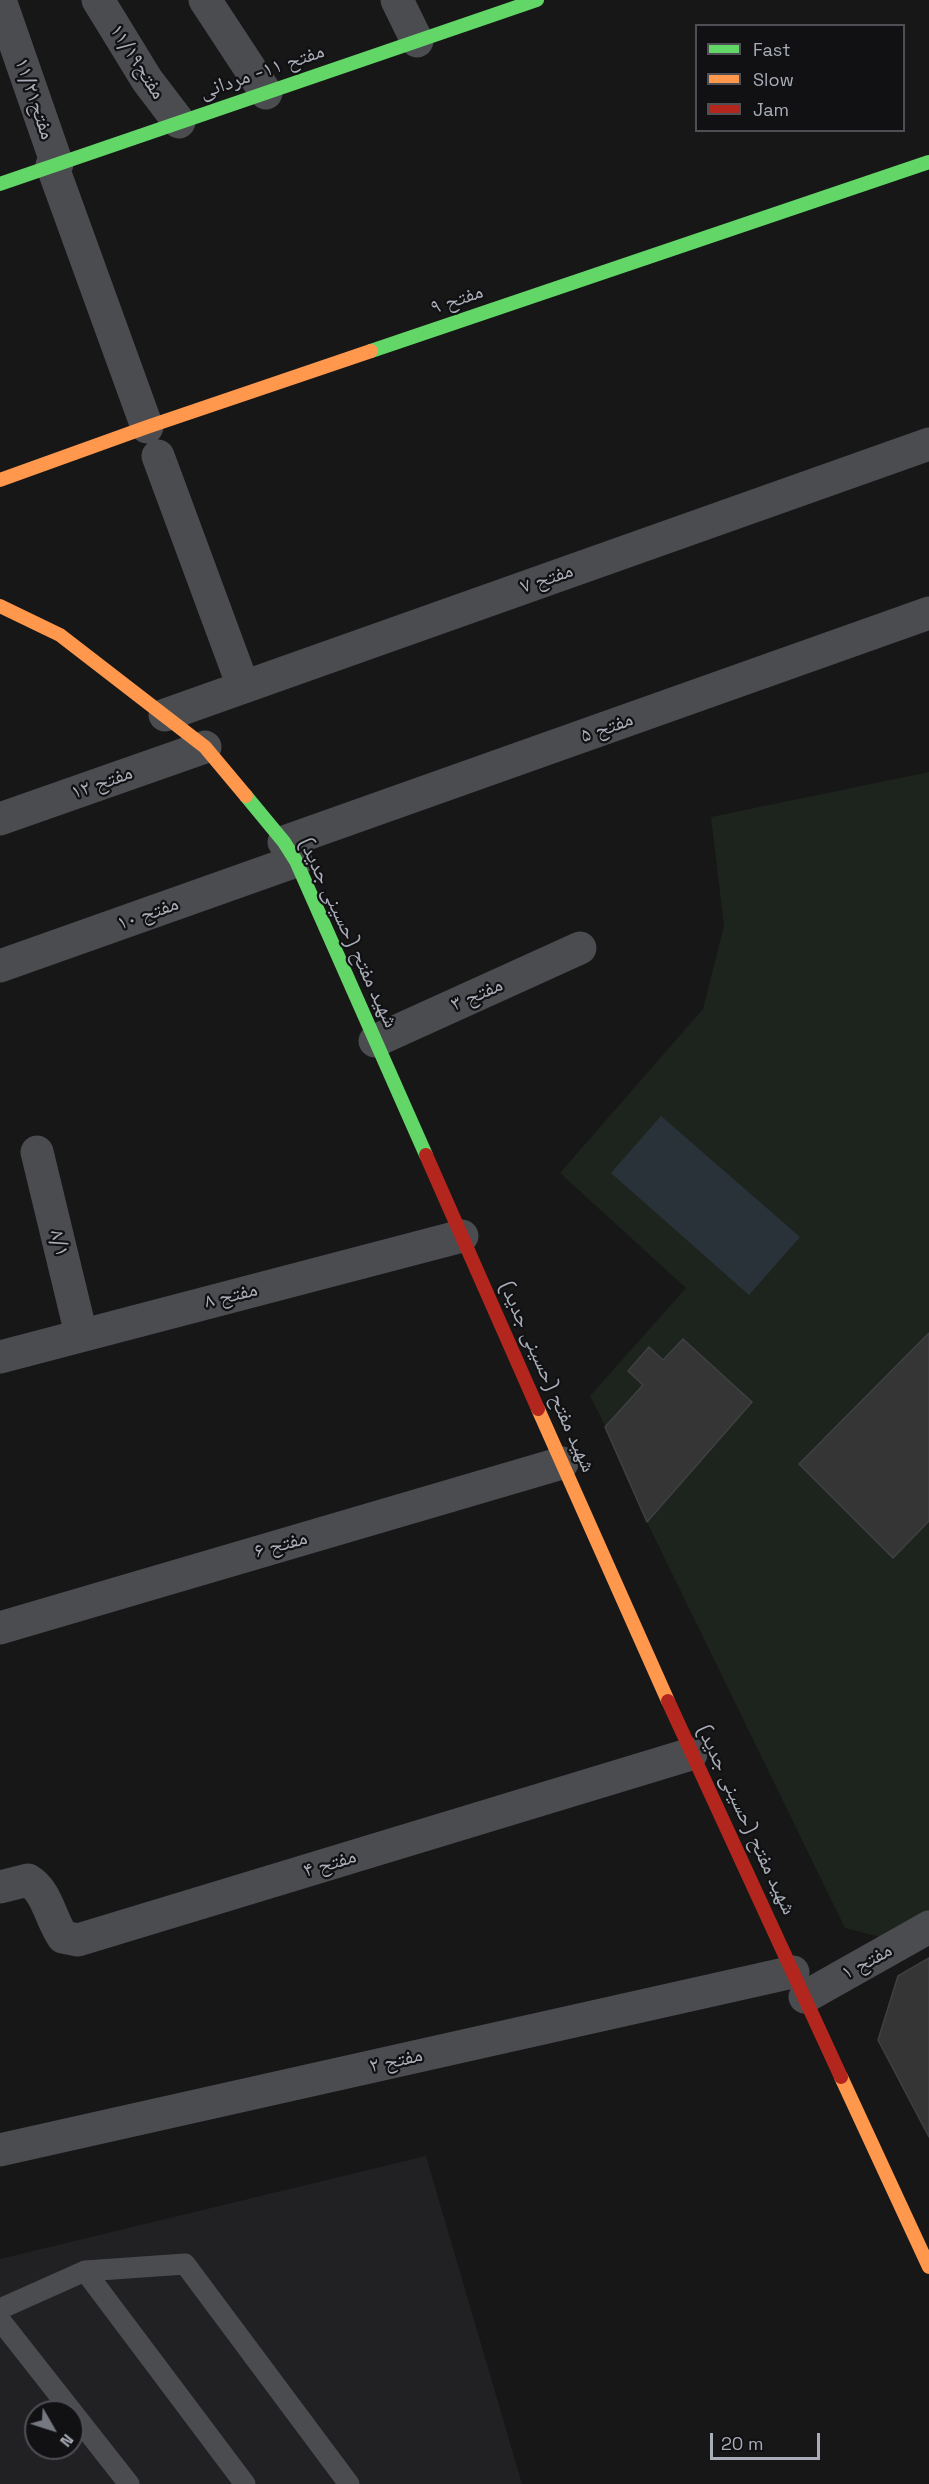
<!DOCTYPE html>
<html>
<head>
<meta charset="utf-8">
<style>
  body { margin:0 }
  #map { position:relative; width:929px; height:2484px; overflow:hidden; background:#171717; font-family:"Space Grotesk",sans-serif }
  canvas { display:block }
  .legend { position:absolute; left:695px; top:24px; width:210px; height:108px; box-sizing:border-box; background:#111113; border:2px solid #4d4f55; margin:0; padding:8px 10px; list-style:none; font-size:18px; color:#a8adb8 }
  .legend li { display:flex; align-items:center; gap:12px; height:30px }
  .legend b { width:30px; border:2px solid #4d4f55 }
  .north { position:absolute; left:24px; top:2400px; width:60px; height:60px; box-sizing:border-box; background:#111113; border:2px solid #4d4f55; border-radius:50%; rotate:129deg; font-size:16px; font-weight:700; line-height:24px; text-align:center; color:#a8adb8 }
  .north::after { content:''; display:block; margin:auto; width:21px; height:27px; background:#757880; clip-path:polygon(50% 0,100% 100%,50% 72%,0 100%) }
  .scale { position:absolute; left:710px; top:2433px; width:110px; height:27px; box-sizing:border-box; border:3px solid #a8adb8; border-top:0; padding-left:8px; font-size:18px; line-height:21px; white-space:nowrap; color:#a8adb8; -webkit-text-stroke:4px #111113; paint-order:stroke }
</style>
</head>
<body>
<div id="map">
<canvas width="929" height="2484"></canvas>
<ul class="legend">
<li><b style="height:8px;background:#63d668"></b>Fast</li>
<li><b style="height:8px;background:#ff974d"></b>Slow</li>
<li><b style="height:8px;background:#b3261e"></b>Jam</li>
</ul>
<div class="north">N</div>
<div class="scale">20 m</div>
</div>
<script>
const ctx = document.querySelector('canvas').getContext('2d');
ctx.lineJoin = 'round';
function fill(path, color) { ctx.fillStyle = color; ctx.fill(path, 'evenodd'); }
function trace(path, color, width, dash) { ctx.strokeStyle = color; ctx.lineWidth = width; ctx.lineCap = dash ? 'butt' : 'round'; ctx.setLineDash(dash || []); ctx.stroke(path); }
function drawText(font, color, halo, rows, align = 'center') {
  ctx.font = font + ' "Space Grotesk","Noto Naskh Arabic",sans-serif'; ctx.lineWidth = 4.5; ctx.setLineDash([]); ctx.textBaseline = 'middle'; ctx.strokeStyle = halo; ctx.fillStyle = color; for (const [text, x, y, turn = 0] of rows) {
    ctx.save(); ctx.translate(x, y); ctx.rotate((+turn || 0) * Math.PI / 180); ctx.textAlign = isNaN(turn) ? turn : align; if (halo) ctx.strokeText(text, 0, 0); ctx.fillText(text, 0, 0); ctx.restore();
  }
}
fill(new Path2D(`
  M426,2156L522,2484H0V2259ZM36,2412H72V2448H36Z`), '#212123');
fill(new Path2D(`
  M929,772V1918L892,1940L845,1928L647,1522L613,1441L590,1396L686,1288L560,1173L703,1009L724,926L711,817Z`), '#1d241e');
fill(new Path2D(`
  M661,1116L800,1237L749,1295L611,1173Z`), '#2a3239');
const building = new Path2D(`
  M929,1333V1521L893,1558L799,1464Z
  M683,1339L752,1402L647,1522L605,1427L643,1385L628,1371L649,1347L663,1360Z
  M929,1958V2137L878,2040L898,1976Z`);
fill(building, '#353536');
trace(building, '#3f4043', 1.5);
trace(new Path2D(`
  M85,2271L185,2264L349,2484
  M0,2309L85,2271L245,2484
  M0,2320L129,2484`), '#4b4c50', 21);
trace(new Path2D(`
  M0,0L57,164
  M98,0L147,80L179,122
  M205,0L266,93
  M397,0L417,41
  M52,165L147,427
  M158,456L243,686
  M165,715L929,444
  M0,819L205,747
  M284,842L929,613
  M0,966L296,861
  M375,1041L580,948
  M37,1152L81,1334
  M0,1357L462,1236
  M0,1628L562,1463
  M0,1887L28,1880C48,1892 50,1919 63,1937L78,1940L691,1754
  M805,1997L929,1927
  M0,2150L793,1972`), '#4b4c50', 33);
trace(new Path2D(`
  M0,184L537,0
  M371,351L929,162
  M246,796L284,842L296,861L426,1155`), '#63d668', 14);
trace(new Path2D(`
  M0,480L147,427L371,351
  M0,606L60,635L205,747L246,796
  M538,1409L668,1701
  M841,2077L929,2267`), '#ff974d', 14);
trace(new Path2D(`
  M426,1155L538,1409
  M668,1701L841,2077`), '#b3261e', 14);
drawText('21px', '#a8adb8', '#111113', [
  ["مفتح۱۱/۱۹",137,62,57],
  ["مفتح ۱۱- مردانی",262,72,-19],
  ["مفتح۱۱/۲۱",34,99,71],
  ["مفتح ۹",457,300,-19],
  ["مفتح ۷",547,579,-19],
  ["مفتح ۵",607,728,-20],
  ["مفتح ۱۲",102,783,-20],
  ["مفتح ۱۰",148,914,-20],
  ["شهید مفتح (حسینی جدید)",348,933,65],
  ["مفتح ۳",477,995,-24],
  ["۸/۱",59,1243,76],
  ["مفتح ۸",231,1296,-14],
  ["شهید مفتح (حسینی جدید)",547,1377,66],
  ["مفتح ۶",281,1545,-16],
  ["شهید مفتح (حسینی جدید)",746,1820,65],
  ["مفتح ۴",330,1864,-17],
  ["مفتح ۱",867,1962,-29],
  ["مفتح ۲",396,2061,-13]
]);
</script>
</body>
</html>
